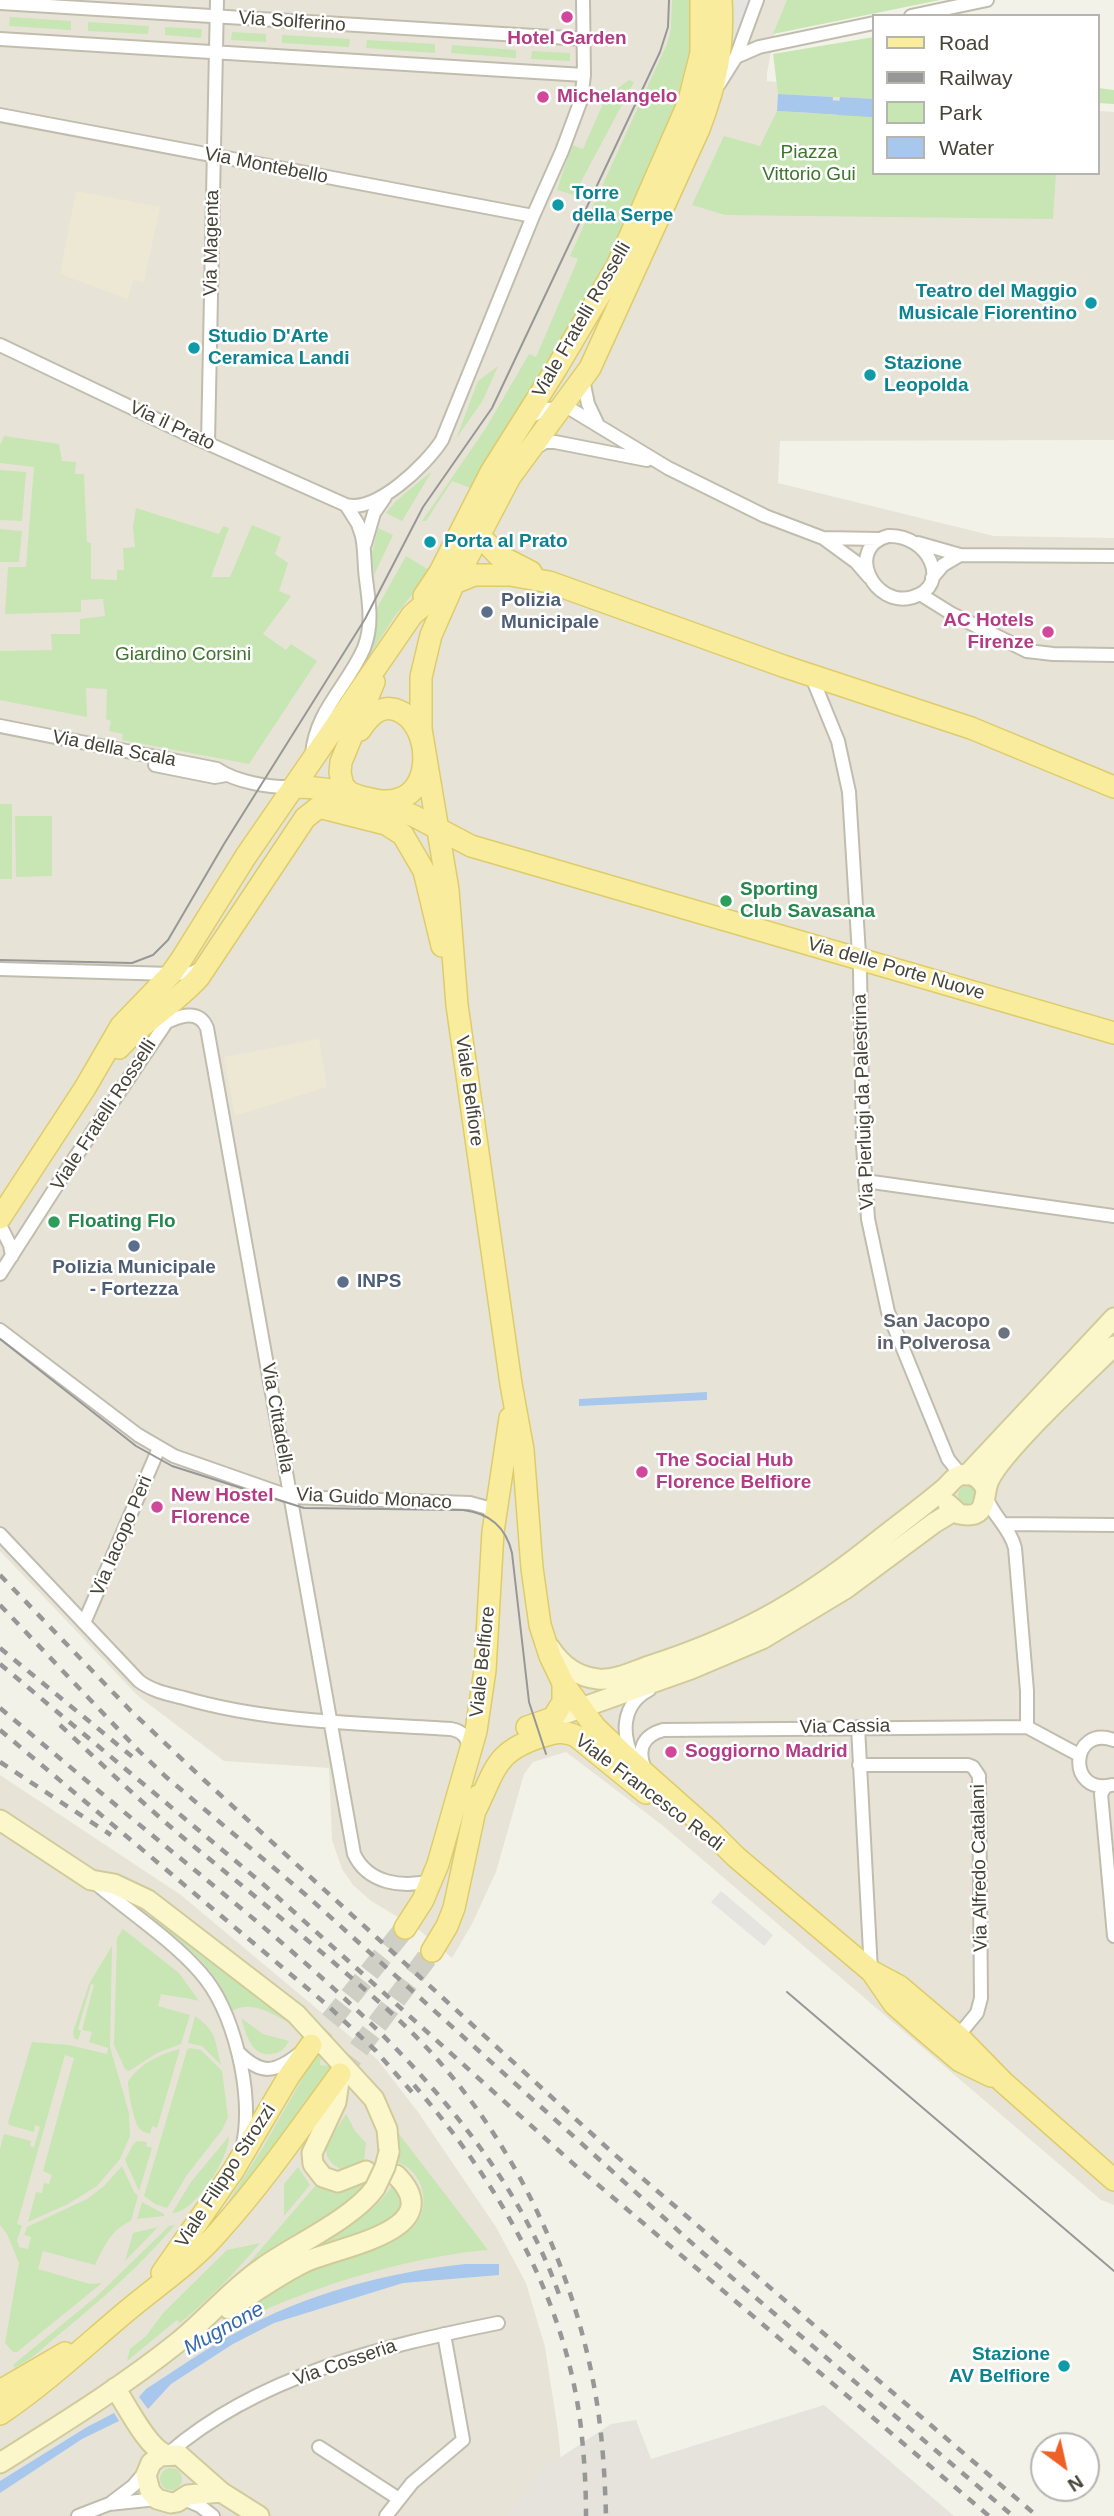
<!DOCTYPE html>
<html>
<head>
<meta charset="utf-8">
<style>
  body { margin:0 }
  #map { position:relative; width:1114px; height:2516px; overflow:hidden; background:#f3f2e8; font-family:Arial,sans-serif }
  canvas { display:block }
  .legend { position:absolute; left:872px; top:14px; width:228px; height:161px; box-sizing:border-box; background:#fff; border:2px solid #b5b4af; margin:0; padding:9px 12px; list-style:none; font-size:21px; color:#464337 }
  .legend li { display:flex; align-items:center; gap:14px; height:35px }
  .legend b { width:35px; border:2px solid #b5b4af }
  .north { position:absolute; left:1030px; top:2432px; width:70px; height:70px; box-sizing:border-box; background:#fff; border:2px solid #b5b4af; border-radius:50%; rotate:147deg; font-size:19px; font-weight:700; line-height:28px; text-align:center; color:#464337 }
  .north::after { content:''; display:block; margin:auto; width:24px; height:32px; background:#ee6025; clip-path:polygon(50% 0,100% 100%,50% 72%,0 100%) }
</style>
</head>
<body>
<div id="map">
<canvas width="1114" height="2516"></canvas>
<ul class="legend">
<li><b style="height:9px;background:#f9ec9c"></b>Road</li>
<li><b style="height:9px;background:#979797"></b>Railway</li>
<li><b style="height:19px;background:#c8e5b4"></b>Park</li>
<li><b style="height:19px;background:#a8c7ed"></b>Water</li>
</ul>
<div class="north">N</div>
</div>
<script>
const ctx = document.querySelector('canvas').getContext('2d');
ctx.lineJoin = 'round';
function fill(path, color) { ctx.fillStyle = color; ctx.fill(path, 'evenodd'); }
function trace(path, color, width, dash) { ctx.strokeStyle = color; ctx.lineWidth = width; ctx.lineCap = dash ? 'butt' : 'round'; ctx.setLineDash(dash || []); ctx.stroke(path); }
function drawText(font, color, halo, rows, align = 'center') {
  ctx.font = font + ' Arial,sans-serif'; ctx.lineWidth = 5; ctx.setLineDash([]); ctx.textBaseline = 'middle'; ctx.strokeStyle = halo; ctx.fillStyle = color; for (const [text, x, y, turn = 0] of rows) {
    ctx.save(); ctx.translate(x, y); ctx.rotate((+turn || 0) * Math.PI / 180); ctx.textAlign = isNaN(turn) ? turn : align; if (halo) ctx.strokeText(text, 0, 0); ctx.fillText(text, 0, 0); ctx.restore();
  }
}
fill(new Path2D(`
  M0,0H788L774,35L767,73V81L874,92V173H1098V111L1114,112V440L780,441L778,483L994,536L1114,538V2205L1101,2200L662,1825L566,1752L533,1762L524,1774L496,1872L472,1924L452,1958L418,1929L371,1901L353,1885L342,1869L332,1840L329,1768L224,1761L138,1696L0,1551Z
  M0,1775L181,1895L377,2059L418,2112L496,2227L526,2283L545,2347L558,2430L566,2516H0Z`), '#e7e4d7');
fill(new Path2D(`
  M824,2405L954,2516H507L538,2472L611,2424L636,2420L651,2459Z`), '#e6e3dd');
fill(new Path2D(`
  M76,191L160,207L144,282L133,280L128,299L60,274Z
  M319,1039L327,1087L235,1116L224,1057Z`), '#ece8d3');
fill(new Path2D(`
  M672,0H690V48L673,113L603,271L473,489L452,481L426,521H422L486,428L529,354L536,357L578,259L570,256L667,44L671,28Z
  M787,0H940L773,34Z
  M10,17L71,21V30L9,26Z
  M88,22L149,26L148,34L88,31Z
  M165,27L202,29L201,38L165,35Z
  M232,32L266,34V42L231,40Z
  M282,35L350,39L349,47L282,43Z
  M874,37V99L778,94L773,54Z
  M367,40L435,44V53L366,48Z
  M452,45L516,50V58L451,53Z
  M532,51L570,53V61L531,59Z
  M629,80L634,82L574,195L557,190L572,145L583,149L606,97Z
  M1098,88L1114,90V104L1098,103Z
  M777,111L874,117V173H1056L1053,219L725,215L692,205L724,136L760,146Z
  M498,366L483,400L456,439L478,381Z
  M4,436L59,444L62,461L76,462L75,474H84L87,542L91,543V579L117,580V570H124L123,548L135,547L133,527L136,508L219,534L223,526L229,528L211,577H230L252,525L281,537L275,554L288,563L279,591L291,596L263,634L286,650L291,644L317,661L249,764L122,740L123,734L109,731L111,721L106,719L107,689L86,688L87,717L0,700V651L52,650L51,634H80V619L105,616L103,599L81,600V612L5,614L8,567H26L34,467L0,463V445Z
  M0,470L26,472L22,521L0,520Z
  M432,471L402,521L386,513L396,501Z
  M378,528L393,535L374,575L372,553Z
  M0,529L22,531L19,562H0Z
  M406,556L431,571L394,617L351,684L372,641L377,608Z
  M0,804H12V879H0Z
  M15,816H52V876L16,877Z
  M958 1495a9 9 0 1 1 18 0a9 9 0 1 1-18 0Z
  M152,1914L291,2018L288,2022C271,2013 249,1999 231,2012C218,1966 186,1947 151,1918Z
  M123,1929L179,1973L199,2001C186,1997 174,1997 161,1994L158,2006L190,2015L181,2044L157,2053L129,2071L125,2069L114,2045L117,1938Z
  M112,1946L110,2047L129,2113L130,2136L120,2159L97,2186L68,2204L28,2222L36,2192L42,2193L44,2183L49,2184L52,2175L43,2171L74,2058L65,2055L17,2224L22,2226L17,2240L19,2247L28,2249L31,2237L24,2235L27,2227L87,2199L104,2186L122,2166L134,2192L138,2196L131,2221C111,2229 104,2247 95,2265L43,2251L38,2269L90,2284L102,2283L17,2352H13L5,2343L19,2263L7,2234L0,2225V2149L4,2134L31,2141L30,2146L34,2147L40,2127L35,2125L34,2132L9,2125L8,2122L32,2042L69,2045L107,2054L108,2048L89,2042L92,2032L82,2030L94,1985L91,1984L78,2029L81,2031L78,2040L74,2038L73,2032L89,1984Z
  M195,2016C218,2033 214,2039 221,2065L202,2046L188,2043Z
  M241,2018L263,2034L289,2041C284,2049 281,2053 271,2054C251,2057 246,2033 241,2018Z
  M190,2048L201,2050L222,2071L228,2117L222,2130L187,2175L167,2208L155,2204L144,2196L187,2050Z
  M180,2049L157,2128L152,2126L150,2134C145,2132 142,2132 139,2128C134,2122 128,2091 128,2082C139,2064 160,2054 180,2049Z
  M317,2053L321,2056L320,2065L330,2066L332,2069L255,2175L221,2213L262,2149Z
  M346,2114L355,2131L366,2143L364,2162L341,2169C330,2164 325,2157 326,2145Z
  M399,2134L488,2250C459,2252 431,2258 403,2264C328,2282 259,2308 192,2347C230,2315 273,2287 318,2265C347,2251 387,2251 412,2228C433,2210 424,2170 397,2162Z
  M229,2136C230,2157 194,2214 172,2213L191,2182Z
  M137,2141L147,2142L146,2146L152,2148L139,2191L125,2160L132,2146Z
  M298,2167L310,2185L284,2216V2184Z
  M368,2176L362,2189L349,2201L258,2257L242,2271L316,2185C336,2198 350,2188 368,2176Z
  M394,2183L404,2203L395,2222L299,2257C334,2236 371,2219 394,2183Z
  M142,2202L164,2214V2216L137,2219Z
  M175,2225C140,2266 99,2302 57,2336C44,2347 30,2361 14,2368V2364L97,2296L169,2226Z
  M158,2227L125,2261L133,2233Z
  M260,2243C236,2272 209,2299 180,2323L177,2320L127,2361L130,2349L146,2336L164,2312L227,2250Z
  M160 2479a11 11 0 1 1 22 0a11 11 0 1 1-22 0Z`), '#c8e5b4');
fill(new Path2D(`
  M735,0H749L737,32L734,31Z
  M721,1891L773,1935L764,1946L711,1902Z`), '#e5e4e0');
fill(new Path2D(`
  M778,94L833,97L831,114L777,111Z
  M840,97L874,99V117L837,115Z
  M707,1392V1400L579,1406V1399Z
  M465,2264H499V2275L403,2283L274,2323L233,2344L171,2384L148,2409L139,2397L146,2389C176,2370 205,2349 237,2332C305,2294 388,2272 465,2264Z
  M114,2413L119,2421L82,2439L0,2493V2481L87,2427Z`), '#a8c7ed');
trace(new Path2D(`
  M813,106L874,110`), '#a8c7ed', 14);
trace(new Path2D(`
  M311,2045L405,1928
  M340,2074L432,1951`), '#d0cfc5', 21, [21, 10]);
const street = new Path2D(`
  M0,3L584,39
  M911,16L987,0
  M0,39L584,75
  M736,57L759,47L874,23
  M719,84L736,57L757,0
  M0,115L533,216
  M0,345L189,435L346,505C376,513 426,465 442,440L533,216L562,151L581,100L584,75L583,0
  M583,380L588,404L597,423
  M530,417L545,409L569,408L668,468L765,516L823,538L856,562L869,577
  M208,443L217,0
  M535,448L545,442H555L647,460
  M888,536C928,534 953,585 913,597C874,609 844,548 888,536Z
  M823,538L879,539
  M918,543L960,555L1114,556
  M365,544L374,513L385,497
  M932,578L943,565L960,555
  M920,594L952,614L1027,651L1053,654L1114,655
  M811,675L838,741L849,792L860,971L863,1145L868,1219L888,1312L948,1459L961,1475
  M0,726L217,769C236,782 270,788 294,787
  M312,754C316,710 347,687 364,648C373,625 369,603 366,579C364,564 365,550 362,536L358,524L346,505
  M155,765L215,777L226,775
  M0,969L171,974L192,973L203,967
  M163,1024C178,1016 199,1008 207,1028L354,1854C368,1884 403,1888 431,1881
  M865,1181L1114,1216
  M0,1225L10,1245L12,1256
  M0,1274L70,1165L168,1020
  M0,1330L138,1435L174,1456L291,1497L470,1503L488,1508L494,1518
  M987,1499C994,1517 1010,1528 1015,1548L1027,1691V1727
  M1004,1524L1114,1525
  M0,1534L139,1681C152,1691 168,1694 184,1698C270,1723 362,1723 451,1729C462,1731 468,1737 469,1749
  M84,1623L159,1448
  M858,1727L871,1971
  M633,1758C621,1733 622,1704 649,1690
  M859,1765H968L973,1767L979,1776L981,1998L977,2013L958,2036
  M645,1769C637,1750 642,1736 663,1730L1027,1727L1079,1755
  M1112,1785C1066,1796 1070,1724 1114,1740
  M1106,1786L1101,1794L1114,1936
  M94,1882C128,1911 171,1939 200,1972C234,2010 254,2094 243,2144
  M239,2053C261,2075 275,2073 299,2054
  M319,2447L399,2499
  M169,2453C259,2375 384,2346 498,2323
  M184,2499L200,2506L213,2516
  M112,2502L133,2486L147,2470
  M78,2516L109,2504L157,2499
  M386,2516L412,2483L463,2440L444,2334`);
const secondary = new Path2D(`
  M967,1475L1114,1318
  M948,1504L959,1514C985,1519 983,1504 987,1486C993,1458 1089,1371 1114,1346
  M550,1648C561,1665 578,1677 598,1679C615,1681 634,1671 649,1666C736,1638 797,1605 869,1548C894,1528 920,1509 945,1488C950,1484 953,1477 961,1475C973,1472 981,1479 986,1489
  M553,1718L691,1669L762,1639L845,1589L934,1523L954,1511
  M0,1820L91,1880L114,1884L148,1900L296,2014L374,2099L387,2129L389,2152
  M340,2074L336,2102L312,2153L313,2164L323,2177L338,2182L366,2171
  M229,2309C253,2293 277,2276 303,2263C334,2247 453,2232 396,2175
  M115,2388C126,2404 147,2447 165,2454
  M0,2463C60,2425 122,2387 177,2343C207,2319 231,2289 262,2268C294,2245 353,2219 375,2188
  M221,2492L188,2495L177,2502L171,2503L157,2499L150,2491L146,2475L151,2463L160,2456L179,2455L221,2492L259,2516`);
const primary = new Path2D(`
  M721,0C724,49 716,84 699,129L590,368L510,477L454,583L431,635L421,677V729L448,890L457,1005L511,1384L523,1450L532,1568L540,1625L550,1656L563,1683L595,1727L621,1752L710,1831L736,1857L871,1971L899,1986L958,2036L1003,2082L1114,2180
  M479,535L498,555L531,572
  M424,596L440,572L491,472L556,369L617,266L688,104L701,53V0
  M374,682L341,762L340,773L343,786L350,793L414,816L471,846L1114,1033
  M294,787C315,787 337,790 357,796C372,799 384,804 399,799C433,788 430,730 403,713C383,701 370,715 360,730
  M119,1048C143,1021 175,1004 199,977L305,818L319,807L386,824L403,835L424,871L442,946
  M0,1218L85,1088L121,1026L171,974L181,960L246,856L412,615L444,587L474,575H510L549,582L783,666L971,728L1114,787
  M527,1727L553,1718L563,1702V1683
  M476,1809C496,1768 496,1750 544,1736C555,1732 564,1731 576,1736L646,1793
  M405,1928L423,1900L438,1864L476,1731L485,1670L493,1532L510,1418
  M432,1951L447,1926L454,1908L478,1796
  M872,1972L894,2004L920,2027L960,2061L991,2076
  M162,2273L233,2171L289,2076L311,2045
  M0,2391L65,2353
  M0,2414C46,2383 85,2346 128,2310C159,2284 193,2262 220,2230C264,2181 301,2127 340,2074`);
trace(street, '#c1bdae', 16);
trace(secondary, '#d1ca9a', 23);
trace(primary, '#ddcc6c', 24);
trace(street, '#fff', 12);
trace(secondary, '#fcf7ca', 19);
trace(primary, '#f9ec9c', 21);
trace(new Path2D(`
  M0,960L132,963L153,955L168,940L224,844L365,619L423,507L492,408L660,52L668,27L669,0
  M0,1339L136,1446L172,1466L304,1508L463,1510C489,1513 506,1527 512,1553L529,1702L546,1754
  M787,1992L1114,2271`), '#979797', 2);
trace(new Path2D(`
  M0,1575L130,1710L204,1780L614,2154L1037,2516
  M0,1605L139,1751L165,1776L306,1895L703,2253L1013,2516
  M0,1648L135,1759
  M0,1664L263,1884L577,2167L989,2516
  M0,1708C63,1761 127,1815 191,1867C334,1985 499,2118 561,2300
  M60,1725C105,1767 149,1810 197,1849C243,1886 287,1923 332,1961C371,1995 410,2027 443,2066C525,2161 580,2287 598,2410C603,2445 605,2481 606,2516
  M0,1730L326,2004L376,2051L417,2098
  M0,1762L111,1835
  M414,2085C496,2180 563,2293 580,2420C584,2452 586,2484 586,2516`), '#979797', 4.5, [9, 9]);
const secondaryBridge = new Path2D(`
  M375,2188L385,2167L389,2152`);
trace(secondaryBridge, '#d1ca9a', 23, []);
trace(secondaryBridge, '#fcf7ca', 19);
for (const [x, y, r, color] of [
  [567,17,7,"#d1479c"],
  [543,97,7,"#d1479c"],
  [558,205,7,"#0f9aa8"],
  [1091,303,7,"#0f9aa8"],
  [194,348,7,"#0f9aa8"],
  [870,375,7,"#0f9aa8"],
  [430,542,7,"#0f9aa8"],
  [487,612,7,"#5c6f8a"],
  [1048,632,7,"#d1479c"],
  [726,901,7,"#2e9e5b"],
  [54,1222,7,"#2e9e5b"],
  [134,1246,7,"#5c6f8a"],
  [343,1282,7,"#5c6f8a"],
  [1004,1333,7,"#6b7280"],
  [642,1472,7,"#d1479c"],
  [157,1507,7,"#d1479c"],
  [671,1752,7,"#d1479c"],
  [1064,2366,7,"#0f9aa8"]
]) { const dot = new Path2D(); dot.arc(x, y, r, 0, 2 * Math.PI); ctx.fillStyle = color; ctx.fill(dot); trace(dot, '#fff', 2.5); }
drawText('19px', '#464337', '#fff', [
  ["Via Solferino",292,22,4],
  ["Via Montebello",266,166,11],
  ["Via Magenta",212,243,-89],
  ["Viale Fratelli Rosselli",582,320,-60],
  ["Via il Prato",172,426,25],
  ["Via della Scala",114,749,11],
  ["Via delle Porte Nuove",896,969,16],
  ["Viale Belfiore",469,1091,82],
  ["Via Pierluigi da Palestrina",864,1102,-92],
  ["Viale Fratelli Rosselli",104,1115,-57],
  ["Via Cittadella",277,1418,80],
  ["Via Guido Monaco",374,1499,3],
  ["Via Iacopo Peri",122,1536,-67],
  ["Viale Belfiore",483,1662,-84],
  ["Via Cassia",845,1727,-1],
  ["Viale Francesco Redi",649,1793,37],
  ["Via Alfredo Catalani",980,1868,-91],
  ["Viale Filippo Strozzi",226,2176,-57],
  ["Via Cosseria",345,2363,-19]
]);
drawText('bold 19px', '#b23c85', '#fff', [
  ["Hotel Garden",567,39,"center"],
  ["Michelangelo",557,97],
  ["AC Hotels",1034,621,"right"],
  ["Firenze",1034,643,"right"],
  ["The Social Hub",656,1461],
  ["Florence Belfiore",656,1483],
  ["New Hostel",171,1496],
  ["Florence",171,1518],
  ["Soggiorno Madrid",685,1752]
], 'left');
drawText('19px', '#3e752d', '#fff', [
  ["Piazza",809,153],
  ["Vittorio Gui",809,175],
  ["Giardino Corsini",183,655]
]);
drawText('bold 19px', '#0d838f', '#fff', [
  ["Torre",572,194],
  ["della Serpe",572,216],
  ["Teatro del Maggio",1077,292,"right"],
  ["Musicale Fiorentino",1077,314,"right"],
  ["Studio D'Arte",208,337],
  ["Ceramica Landi",208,359],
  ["Stazione",884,364],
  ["Leopolda",884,386],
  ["Porta al Prato",444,542],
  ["Stazione",1050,2355,"right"],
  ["AV Belfiore",1050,2377,"right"]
], 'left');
drawText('bold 19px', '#4e5e75', '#fff', [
  ["Polizia",501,601],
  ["Municipale",501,623],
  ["Polizia Municipale",134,1268,"center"],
  ["- Fortezza",134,1290,"center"],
  ["INPS",357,1282]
], 'left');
drawText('bold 19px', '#27864d', '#fff', [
  ["Sporting",740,890],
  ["Club Savasana",740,912],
  ["Floating Flo",68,1222]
], 'left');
drawText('bold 19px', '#5b616d', '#fff', [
  ["San Jacopo",990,1322],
  ["in Polverosa",990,1344]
], 'right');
drawText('italic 21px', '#366aad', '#fff', [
  ["Mugnone",224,2329,-29]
]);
</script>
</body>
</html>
